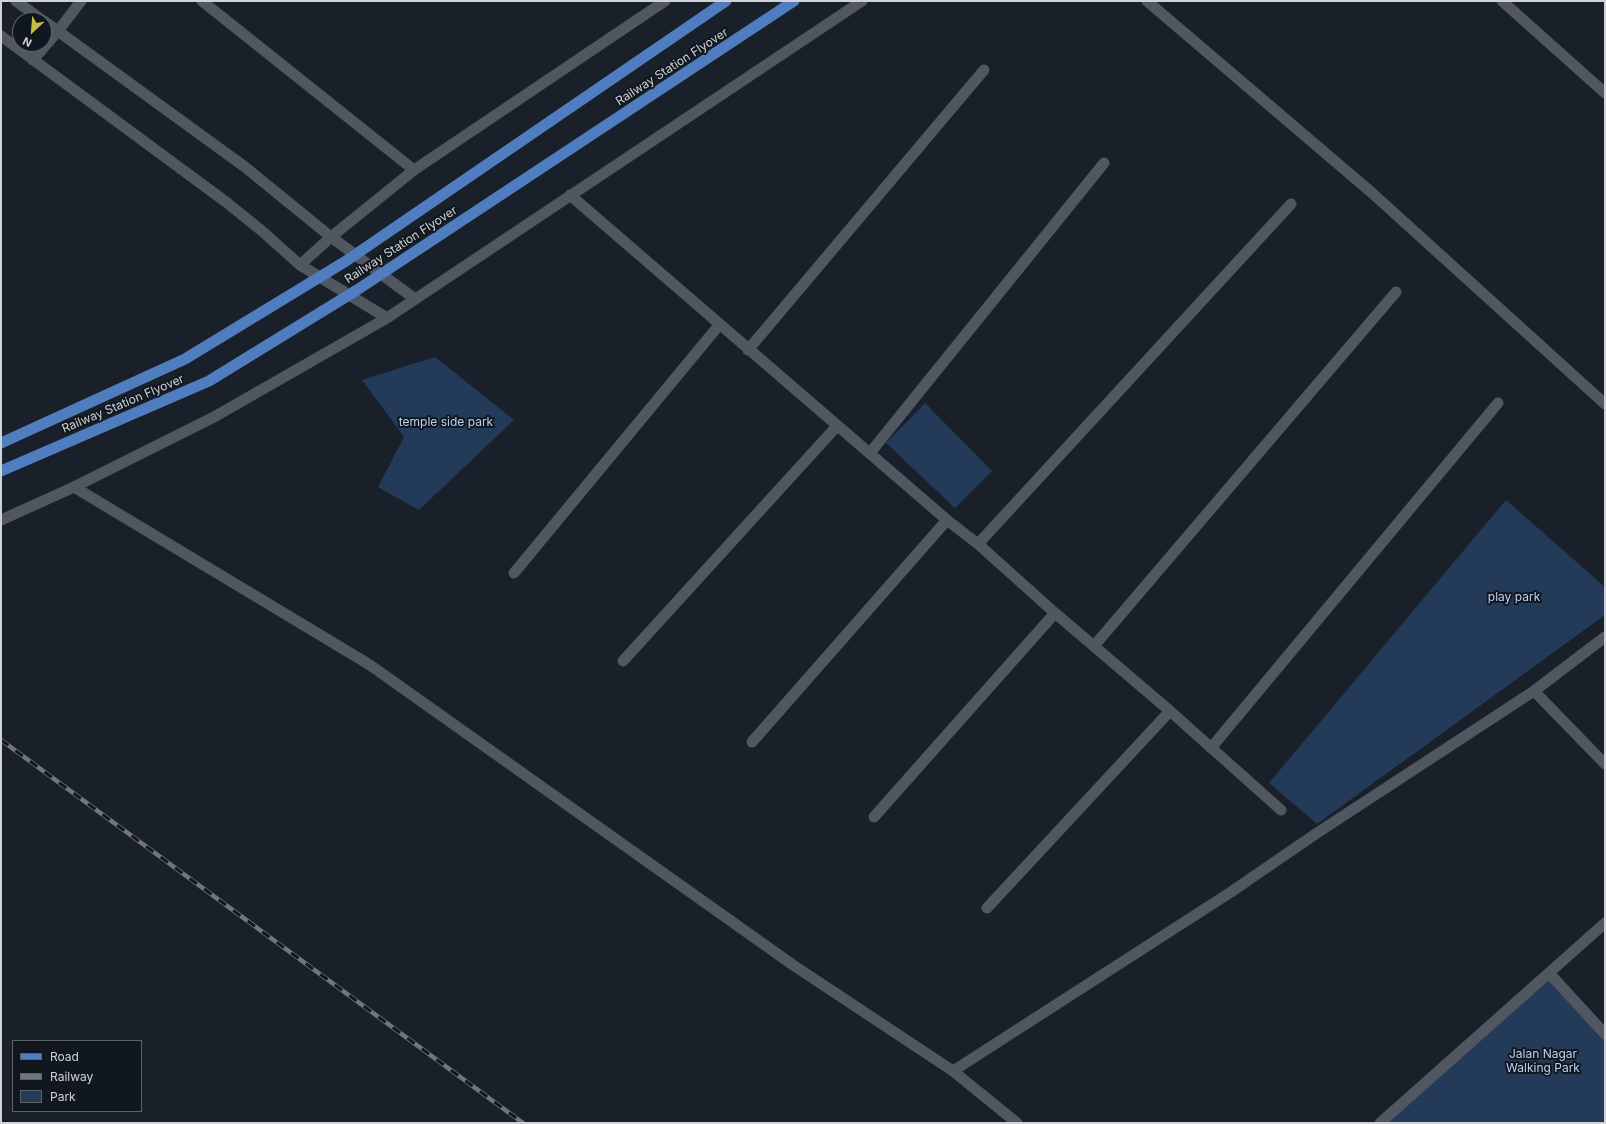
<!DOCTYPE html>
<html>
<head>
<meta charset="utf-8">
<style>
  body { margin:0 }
  #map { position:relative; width:1606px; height:1124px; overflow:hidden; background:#1a2029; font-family:Inter,sans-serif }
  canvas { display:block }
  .frame { position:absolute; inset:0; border:2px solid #cfd3d9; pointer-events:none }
  .legend { position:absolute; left:12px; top:1040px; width:130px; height:72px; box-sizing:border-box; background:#11171f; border:1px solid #5d6269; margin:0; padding:5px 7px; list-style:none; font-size:12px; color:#cfd3d9 }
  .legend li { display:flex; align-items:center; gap:8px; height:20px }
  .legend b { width:20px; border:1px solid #5d6269 }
  .north { position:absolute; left:12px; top:12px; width:40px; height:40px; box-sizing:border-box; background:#11171f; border:1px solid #5d6269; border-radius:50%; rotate:206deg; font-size:11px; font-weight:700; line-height:16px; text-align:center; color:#cfd3d9 }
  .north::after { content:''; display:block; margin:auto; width:14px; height:18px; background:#c1be40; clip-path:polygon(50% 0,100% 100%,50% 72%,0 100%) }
</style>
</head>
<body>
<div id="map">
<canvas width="1606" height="1124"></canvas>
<div class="frame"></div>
<ul class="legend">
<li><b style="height:5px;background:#4f7dbf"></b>Road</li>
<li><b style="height:5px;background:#71767d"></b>Railway</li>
<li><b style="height:11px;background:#243a59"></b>Park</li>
</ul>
<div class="north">N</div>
</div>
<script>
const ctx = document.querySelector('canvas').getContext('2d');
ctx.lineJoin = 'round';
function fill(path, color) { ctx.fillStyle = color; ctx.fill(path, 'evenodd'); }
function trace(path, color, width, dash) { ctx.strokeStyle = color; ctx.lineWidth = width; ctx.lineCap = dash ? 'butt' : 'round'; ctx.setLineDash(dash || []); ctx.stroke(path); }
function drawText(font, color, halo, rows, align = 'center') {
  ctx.font = font + ' Inter,sans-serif'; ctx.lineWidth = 4; ctx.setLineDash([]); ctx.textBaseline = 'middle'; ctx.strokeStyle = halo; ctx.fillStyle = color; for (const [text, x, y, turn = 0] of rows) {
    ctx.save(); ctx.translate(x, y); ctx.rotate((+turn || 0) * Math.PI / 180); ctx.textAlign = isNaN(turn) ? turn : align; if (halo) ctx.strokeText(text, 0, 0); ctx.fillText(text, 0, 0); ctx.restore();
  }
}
fill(new Path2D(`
  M435,357L514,420L419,510L378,487L404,437L362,380Z
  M925,403L992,471L955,508L886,443Z
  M1506,500L1605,587V615L1317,824L1269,783Z
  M1549,973L1605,1034V1123H1380Z`), '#243a59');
trace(new Path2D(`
  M202,1L414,170
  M1147,1L1371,192L1605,404
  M1502,1L1605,93
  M33,60L58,31L81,1
  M570,195L947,520L978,544L1055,613L1170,711L1281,810
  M748,350L984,70
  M870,453L1104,163
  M74,487L370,665L793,965L953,1071L1017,1123
  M978,544L1291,204
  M514,573L720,324
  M1094,646L1396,292
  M623,661L837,426
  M1534,691L1605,764
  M752,742L947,520
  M1211,748L1498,403
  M874,817L1055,613
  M987,908L1170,711
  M1549,973L1605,1034
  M953,1071L1231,892L1314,835L1534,691L1605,637
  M1380,1123L1605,923`), '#505761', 11);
trace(new Path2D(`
  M16,1L42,20
  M44,21L245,167L331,237L415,299
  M1,36L226,202L262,231L300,265L387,318
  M300,265L331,237L414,170L665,1
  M1,520L74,487L214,417L387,318L862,1`), '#505761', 11);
trace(new Path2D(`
  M1,443L185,359L346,261L726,1
  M1,471L209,381L357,290L794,1`), '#4f7dbf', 11);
const rail = new Path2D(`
  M1,740L523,1123`);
trace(rail, '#71767d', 4.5);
trace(rail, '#11171f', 3, [9]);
drawText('12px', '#cfd3d9', '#11171f', [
  ["Railway Station Flyover",672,67,-33],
  ["Railway Station Flyover",401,245,-33],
  ["Railway Station Flyover",123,404,-23]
]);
drawText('12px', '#bcd1f1', '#11171f', [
  ["temple side park",446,422],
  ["play park",1514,597],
  ["Jalan Nagar",1543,1054],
  ["Walking Park",1543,1068]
]);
</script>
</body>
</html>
